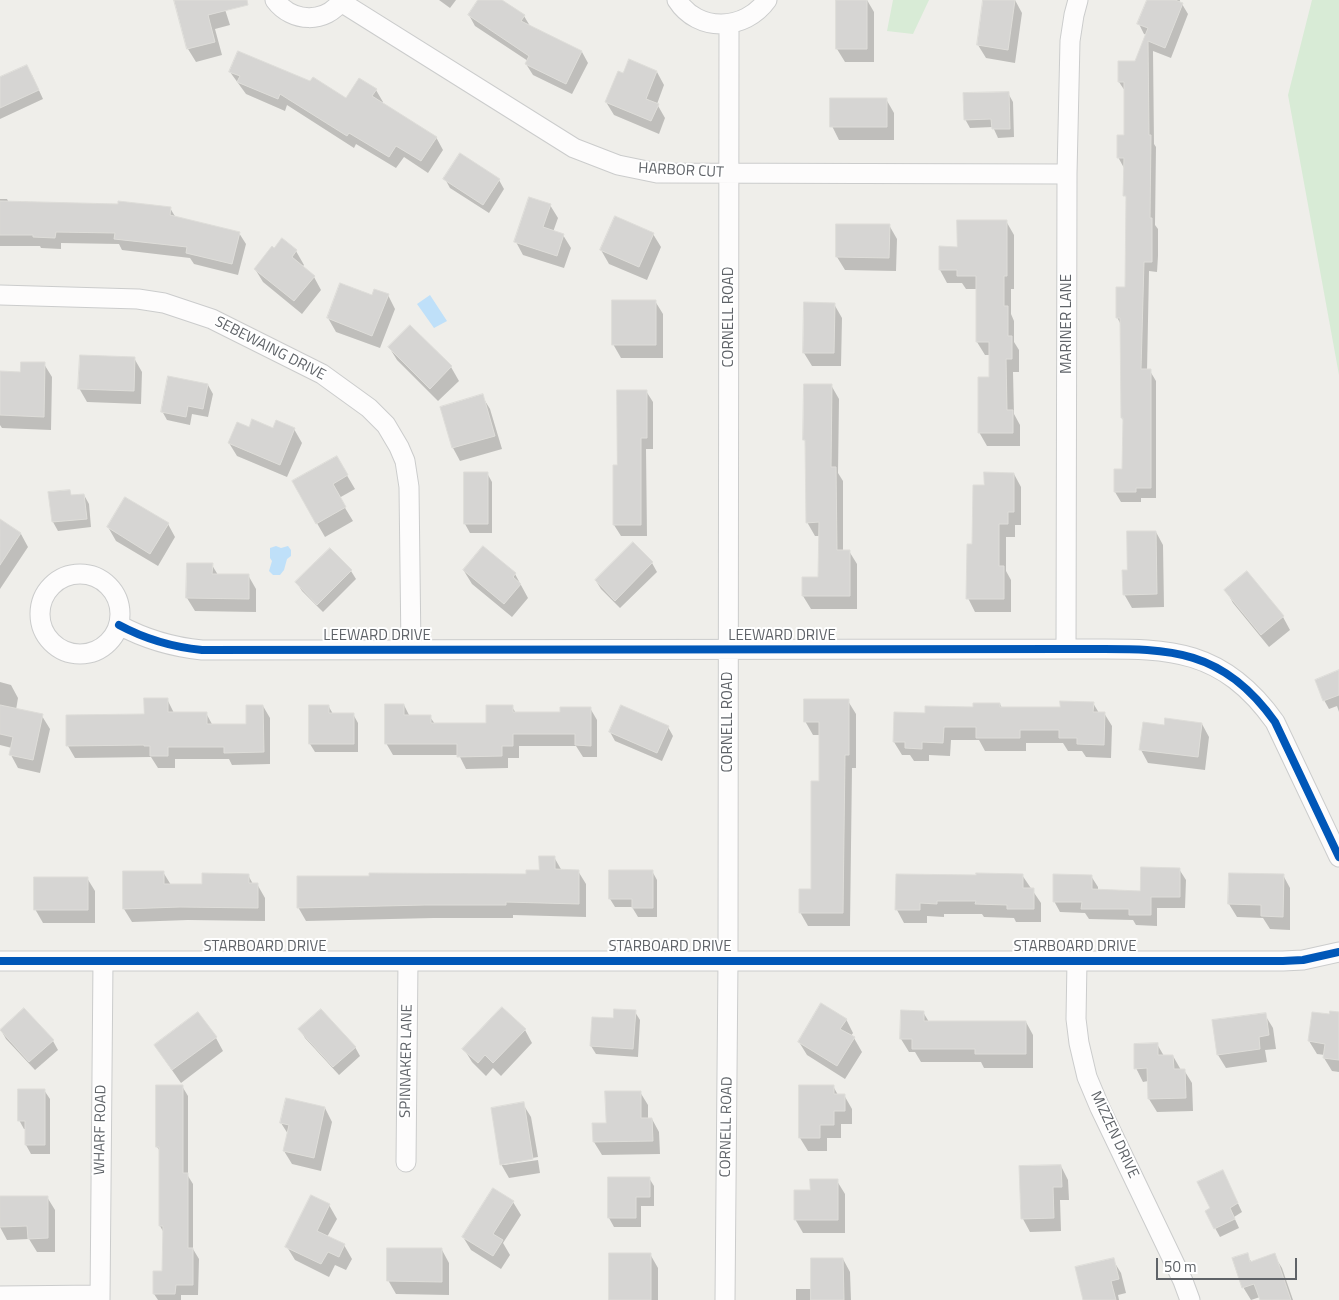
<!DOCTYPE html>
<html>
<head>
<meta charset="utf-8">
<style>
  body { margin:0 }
  #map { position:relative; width:1339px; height:1300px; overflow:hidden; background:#efeeea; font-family:"Titillium Web",sans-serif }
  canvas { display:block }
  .scale { position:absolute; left:1156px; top:1258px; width:141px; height:22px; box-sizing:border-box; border:2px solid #5f6368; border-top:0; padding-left:6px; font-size:15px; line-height:18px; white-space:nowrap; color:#5f6368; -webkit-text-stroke:4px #fff; paint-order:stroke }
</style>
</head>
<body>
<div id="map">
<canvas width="1339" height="1300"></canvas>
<div class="scale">50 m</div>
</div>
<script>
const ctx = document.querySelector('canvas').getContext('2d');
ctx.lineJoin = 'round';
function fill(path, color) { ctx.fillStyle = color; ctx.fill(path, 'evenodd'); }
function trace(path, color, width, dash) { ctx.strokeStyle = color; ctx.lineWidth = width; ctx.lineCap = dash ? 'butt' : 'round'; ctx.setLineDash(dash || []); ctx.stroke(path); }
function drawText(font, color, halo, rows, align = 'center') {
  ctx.font = font + ' "Titillium Web",sans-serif'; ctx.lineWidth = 4; ctx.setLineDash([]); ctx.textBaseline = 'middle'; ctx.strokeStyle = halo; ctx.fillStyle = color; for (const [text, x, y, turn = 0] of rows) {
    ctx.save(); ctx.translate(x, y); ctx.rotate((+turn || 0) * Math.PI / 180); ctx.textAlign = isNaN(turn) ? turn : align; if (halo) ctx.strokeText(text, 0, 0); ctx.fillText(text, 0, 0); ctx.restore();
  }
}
fill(new Path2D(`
  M893,0H929L913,34L887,31Z
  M1312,0H1339V375L1288,95Z`), '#d8ebd6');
fill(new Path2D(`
  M430,295L447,321L434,328L417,304Z
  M276,546L281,548L288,546L291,550V556L287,559L284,570L280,575H273L269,571L272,561L270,558V548Z`), '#bfe0f9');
fill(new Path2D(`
  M186,0H222L230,25L215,29L222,55L196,62L188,49L176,3Z
  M439,0H456L450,8Z
  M479,0H499L524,16L530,26L582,52L588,63L572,94L533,75L526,64L528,61L475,26L469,15Z
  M837,0H867L874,12V62H845L837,49Z
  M985,0H1015L1022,13L1015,63L986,58L978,45Z
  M1148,0H1180L1179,3L1182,4L1188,14L1171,58L1153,51L1154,144L1156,147L1155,225L1158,229V256L1157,272L1149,271L1147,371H1150L1156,381V498H1141V502H1121L1115,492L1123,470L1124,422L1122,418L1121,325L1117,317L1126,288L1127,199L1125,195L1124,168L1118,157L1125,136V91L1119,82L1136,62L1147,35L1144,34L1139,24Z
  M629,61L657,72L664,85L657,104L665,118L659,134L614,115L606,102L624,74Z
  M230,72L347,99L376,90L383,102L382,104L436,137L443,150L428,173L404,157L396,168L356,144L354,148L287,105L285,111L246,94Z
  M32,75L43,99L0,119V79Z
  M1008,93L1013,102L1014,137L998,138L993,127L970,128L965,119Z
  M886,99L894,113V140H839L832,126Z
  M445,179L499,180L504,189L489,213L450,188Z
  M0,199H7L9,203L170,208L176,218L239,233L246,244L238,275L194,264L190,258L122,250L119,244L61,243V249L41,248L40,246H0Z
  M550,205L558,218L553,232L563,235L571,248L564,268L523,255L516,242Z
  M1006,221L1014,235V289H1011V314L1014,321V342L1019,350V372H1013L1014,414L1020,425V446H987L979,432L990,378V355H985L977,342L978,289H966L962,283H947L940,270V248H958Z
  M889,225L897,239L896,271L845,270L837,257Z
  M653,234L661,247L647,280L609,264L601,250Z
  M274,249L296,251L304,265L302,267L314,277L321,290L302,314L263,282L255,269Z
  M388,295L395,309L380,348L336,332L328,318L373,296Z
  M655,301L663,314V358H621L613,344Z
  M834,304L842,318L841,366H812L804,353Z
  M410,326L451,367L459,381L438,401L397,360L389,347Z
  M134,358L142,372L141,404L87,402L79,388Z
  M44,364L52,377L51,430L2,428L0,425V373H22Z
  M208,385L213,394L208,417L192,414L190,425L167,420L162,411Z
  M831,385L839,399L838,473L843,481V551H849L857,564V609H811L803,596L820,578V536H815L807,522L806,443L804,439Z
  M646,391L653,402V449H646L647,536H621L614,525L618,467Z
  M482,396L490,409L502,449L460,461L453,448L441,408Z
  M273,429H294L302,443L287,477L237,456L229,443Z
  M336,457L355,489L339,498L353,521L325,537L293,482Z
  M487,473L492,482V533H470L465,524Z
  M1014,474L1021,487V525H1015V537H1006V571L1011,580V612H975L968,598L973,545L985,486Z
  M69,491L72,497L84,495L89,504L91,527L58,531L53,522L50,494Z
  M0,520L21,534L28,547L0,589Z
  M168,524L175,537L158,566L116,541L108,527Z
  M1156,532L1163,545L1164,607L1132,608L1124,594L1129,571Z
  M633,544L652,563L657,572L620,608L601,589L596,581Z
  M212,565L218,575H248L256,589V612L195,611L187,598Z
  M351,571L356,579L323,612L302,591L297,583Z
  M464,571L515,574L528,598L512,617L472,584Z
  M1247,573L1283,617L1290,630L1269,647L1233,603L1226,590Z
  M1339,672V712L1337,706L1329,709L1324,700Z
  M0,682L11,685L18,698L16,710L42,716L50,729L40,773L18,768L11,755L12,748L0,745Z
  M167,699L174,713H206L213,726L247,725L263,706L270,718V764L232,765L229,759H175V768H158L151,757L75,758L68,746L67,717L145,716Z
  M848,701L856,714V768H852L850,926H808L800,912L812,891L820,782V735H813L805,721Z
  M1093,703L1099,713H1104L1112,726L1111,758L1086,757L1082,751H1068L1063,743H1026V751H985L979,740H951L950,756L929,755V761H914L910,755H902L894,742L926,714L1000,704L1002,708H1061Z
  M404,705L410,717H430L435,724H487L512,707L516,713H561L590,708L597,720V757H583L576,746H519V758H508V768L466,769L459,755H393L386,743Z
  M329,707L333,714H353L358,723V752H315L310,744Z
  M1202,724L1209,737L1205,770L1148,763L1141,750L1165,726Z
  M668,727L673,736L662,761L615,741L610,732Z
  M554,857L562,871H578L586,884V917L513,915V918H434L306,921L298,907L527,875L540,871Z
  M1179,869L1186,880L1185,908H1157V926L1136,925L1133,920L1089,919L1085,913L1060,912L1054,901L1091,876L1098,887V890L1141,892Z
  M652,871L657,880V917H638L632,907H615L610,899Z
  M163,872L171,885H204L248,875L253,884H257L265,898V921L188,920L132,922L124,909V873Z
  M1022,875L1041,903V922H1016L1014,918L984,917L982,914H944V917L927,916V923H904L897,910L977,876Z
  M1283,875L1290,888V930L1270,929L1263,918L1237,917L1229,904Z
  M87,878L95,891V923H43L35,909Z
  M24,1010L53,1041L58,1050L35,1070L6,1039L1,1030Z
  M635,1012L640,1020L638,1057L596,1054L591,1046L614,1019Z
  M923,1012L929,1022H1026L1033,1035V1068H984L981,1062H921L915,1052H909L901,1039Z
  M1265,1015L1273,1028L1276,1049L1265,1050L1267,1062L1226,1068L1218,1055Z
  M846,1019L853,1033L851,1036L854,1038L862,1052L845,1079L807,1055L799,1042Z
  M1339,1023V1072L1332,1071L1324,1058L1325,1055L1317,1054L1309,1041Z
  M300,1029L355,1047L360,1056L339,1075L305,1038Z
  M525,1030L532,1043L501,1076L493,1068L486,1076L472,1062L464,1049Z
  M216,1038L223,1051L181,1083L155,1046Z
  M1157,1044L1164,1056H1173L1181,1070H1184L1192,1083L1193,1111L1157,1112L1149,1099L1148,1081L1143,1082L1136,1068Z
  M182,1086L188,1096V1176L193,1184V1249L199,1259L198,1295H181V1300H158L154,1294L163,1272L164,1233L160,1226V1151L157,1147Z
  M833,1086L838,1095H844L852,1109V1124H841V1138H827V1151H808L800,1138V1087Z
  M44,1090L50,1099V1154H31L26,1145V1129H24L19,1120Z
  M640,1092L648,1105V1119H652L659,1132L660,1154L602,1155L594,1142L607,1125Z
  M523,1104L531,1117L538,1157L504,1163V1165L538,1160L540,1173L509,1178L501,1164Z
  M325,1108L332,1122L321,1171L292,1164L284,1151L288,1134L281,1123Z
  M1061,1166L1068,1180L1069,1200H1060L1061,1231L1030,1232L1023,1219L1020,1167Z
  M609,1178H649L654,1186V1206H641V1227H614L609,1218Z
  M1227,1180L1242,1212L1234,1217L1239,1228L1220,1237L1215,1228L1212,1209Z
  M837,1181L845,1194V1233H803L795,1219L811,1192Z
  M0,1197H47L55,1210V1252H37L29,1239L7,1240L0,1227Z
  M513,1202L521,1215L503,1243L510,1255L501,1269L471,1250L463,1237Z
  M329,1205L337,1219L327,1237L344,1245L352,1259L346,1270L335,1265L329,1277L295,1260L287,1247Z
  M442,1250L449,1263V1295L396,1294L388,1280Z
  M650,1254L658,1268V1300H610Z
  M1247,1255L1252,1263L1274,1255L1282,1268L1293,1300H1261L1260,1297L1251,1300L1243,1287Z
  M843,1259L850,1272L851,1300H796V1289H812Z
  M1113,1260L1121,1273L1126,1293L1118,1295L1119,1300H1084Z`), '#0003');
const building = new Path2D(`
  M174,0H247L248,5L208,15L215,42L187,49Z
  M478,0H502L525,15L521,21L582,51L566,84L525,64L529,56L468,15Z
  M836,0H867V49H836Z
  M983,0H1015L1008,50L977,45Z
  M1147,0H1175L1183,3L1165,48L1148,41L1149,135H1151L1150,218H1152V262H1144L1141,369H1151V488H1136V492H1114V469H1122L1123,418H1121L1120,318H1116V287H1125L1126,196H1123L1124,158H1117V135H1124V82H1118V61H1135L1148,28L1137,24Z
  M238,51L310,81L313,77L346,98L359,78L377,89L372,96L437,137L421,161L396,146L389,157L349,133L347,136L280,94L278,99L237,82L240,76L229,72Z
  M629,59L657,71L646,99L659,104L651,121L605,102L618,71L623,73Z
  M27,65L39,90L0,108V77Z
  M1009,92L1010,129H992L991,119L964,120L963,93Z
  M830,98H887V127H830Z
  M460,153L500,179L483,205L443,179Z
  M529,197L551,204L543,227L564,234L557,256L514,242Z
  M0,201L118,204V201L171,207L170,215L240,232L232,264L186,253L187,247L114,239L115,233L56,232L55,238L33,237V235H0Z
  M615,216L654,233L639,267L600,250Z
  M957,220H1007V276H1004V306H1008V336H1012V359H1006L1007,410H1013V433H978V377H989V342H976V276H957V270H939V246L957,247Z
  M836,224H890L889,258L836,257Z
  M282,238L297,250L292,257L315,276L294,301L254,269L272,246L274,248Z
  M340,283L372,295L374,289L389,294L372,336L327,318Z
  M612,300H656V345H612Z
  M804,302L835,303L834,353H803Z
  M410,325L452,366L430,389L388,347Z
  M80,355L135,357L134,391L78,389Z
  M21,362H45L44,417L0,415V371L20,372Z
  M168,376L208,384L203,409L188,406L186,417L161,412Z
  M804,384H832L831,467H836L837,550H850V596H802V577H818L819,522L806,523L805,440H803Z
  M617,390H647V438H641V525H613V465H617Z
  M483,394L495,436L452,448L440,407Z
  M252,419L273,428L276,420L295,428L280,465L228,443L237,422L249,427Z
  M337,456L348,475L333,484L346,507L316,524L292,481Z
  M464,472H488V524H464Z
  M984,472L1014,473V512H1008V524H999V566H1004V599H966L967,544H972L973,485H984Z
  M70,490L71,495L84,494L87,519L52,522L48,492Z
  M125,497L169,523L150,554L107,527Z
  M0,519L21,533L0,565Z
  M1127,531H1156L1157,594L1123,595L1122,570H1127Z
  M633,542L653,562L615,601L595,580Z
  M483,546L516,573L513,577L521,584L504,604L463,570Z
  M330,548L352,570L317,605L295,582Z
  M187,563H213L212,574H249V599L186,598Z
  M1247,571L1284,616L1261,635L1224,590Z
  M1339,670V695L1323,701L1315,680Z
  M144,698H168V712H207V724H246V705H263L264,752L224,753V747H168V756H150V746H144V745L66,746V715L144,714Z
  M804,699H849V755H845L843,913H799V889H811V781H819V722H804Z
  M1060,701L1094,702L1093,712H1105L1104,745L1077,744V738H1059V730H1020V738H976V727H944L943,743L922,742V749L905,748V742H893L894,712L925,713V706L973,707V703H1000V707H1060Z
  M385,704H404V715H431V723H486V705H513V712H560V707H591V746L575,745V734H513V746H502V756L457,757V744H385Z
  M0,705L43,714L33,760L9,755L13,737L0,734Z
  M309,705H329V713H354V744H309Z
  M621,705L669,726L657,753L609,732Z
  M1165,718L1202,723L1198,757L1139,750L1143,722L1164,725Z
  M539,856H555V869L579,870V904L506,902V905H425L297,908V876H369V873L526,874V870H539Z
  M1141,867L1180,868V897H1151V915H1129V909H1081L1082,902H1053V874L1092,875V889L1140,891Z
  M609,870H653V908H632V899H609Z
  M123,871H164V884H202V873L249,874V883H258V908L180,907L123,909Z
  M976,873L1023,874V888H1034V909H1007V905L975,904L976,901H937V904L920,903V910H895L896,874L976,875Z
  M1229,873L1284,874L1283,917L1261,916V905L1228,904Z
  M34,877H88V910H34Z
  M821,1003L847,1019L840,1029L855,1037L837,1066L798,1042Z
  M502,1007L526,1029L493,1063L485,1055L478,1063L462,1049Z
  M24,1008L54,1040L29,1062L0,1030Z
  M321,1009L356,1047L333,1067L298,1029Z
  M614,1009L636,1010L633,1049L590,1046L592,1017L613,1018Z
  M901,1010L924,1011V1021H1026V1054H975V1049H912V1039H900Z
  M1330,1011L1339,1012V1060L1323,1058L1325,1044L1308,1041L1312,1012L1329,1014Z
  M198,1012L217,1037L172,1070L154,1045Z
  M1266,1013L1269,1035L1259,1037L1260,1049L1217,1055L1212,1020Z
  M1158,1043V1055H1173L1174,1069H1185L1186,1098L1148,1099L1147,1068L1134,1069V1044Z
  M156,1085H183V1173H188V1248H193V1285H176L175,1294H153V1271H162L163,1226H159V1147H156Z
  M799,1085H834V1094H845V1111H834V1125H820V1138H799Z
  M18,1089H45V1145H25V1121H18Z
  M605,1091H641V1118H652L653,1141L593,1142L592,1123H606Z
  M286,1098L325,1107L314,1158L283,1151L289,1125L280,1123Z
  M524,1102L533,1159L500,1165L491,1108Z
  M1061,1165L1062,1187H1053L1054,1218L1021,1219L1019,1166Z
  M1223,1170L1238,1203L1230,1208L1235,1219L1214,1229L1205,1211L1210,1208L1197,1182Z
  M608,1177H650V1197H636V1218H608Z
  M810,1179H838V1220H794V1190H810Z
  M493,1188L514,1201L493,1234L503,1240L493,1256L462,1237Z
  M311,1195L330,1204L317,1231L345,1244L339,1257L328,1252L321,1264L285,1247Z
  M0,1196H48V1238L28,1239L27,1226L0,1227Z
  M387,1248H442V1282L387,1281Z
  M609,1253H651V1300H609Z
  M1248,1253L1250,1262L1275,1253L1291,1300H1260L1254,1284L1242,1288L1232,1258Z
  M811,1258H843L844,1300H811Z
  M1114,1258L1119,1279L1111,1281L1116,1300H1083L1075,1267Z`);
fill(building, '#d6d5d3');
trace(building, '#deddd9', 1);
const minor = new Path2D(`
  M275,0C292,23 326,24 342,0
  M677,0C698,33 745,31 767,0
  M341,2L574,148L618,165L657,173L1067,174
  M0,295L138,299L164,303L212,319L322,374L369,408L386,425L399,447L405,461L409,487L411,650
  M40 614a40 40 0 1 1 80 0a40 40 0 1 1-80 0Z
  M119,625C145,639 172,647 202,650L1066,649C1155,650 1216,639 1275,722L1339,857
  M1066,649L1067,174L1070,41L1074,15L1078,0
  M0,961H1283L1303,960L1339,952
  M1077,961L1076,1019L1079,1043L1087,1077L1100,1108L1183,1281L1190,1300
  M406,1162L408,961
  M0,1296L100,1295
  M100,1300L103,961
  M725,1300L728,961L729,24`);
trace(minor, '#cbcccc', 21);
trace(minor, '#fdfcfc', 19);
trace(new Path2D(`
  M119,625C145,639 172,647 202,650L1066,649C1155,650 1216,639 1275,722L1339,857
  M0,961H1283L1303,960L1339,952`), '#0057b8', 8);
drawText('15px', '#5f6368', '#fff', [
  ["HARBOR CUT",681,171,3],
  ["CORNELL ROAD",729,317,-90],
  ["MARINER LANE",1067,324,-90],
  ["SEBEWAING DRIVE",270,349,27],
  ["LEEWARD DRIVE",377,636],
  ["LEEWARD DRIVE",782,636],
  ["CORNELL ROAD",728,722,-90],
  ["STARBOARD DRIVE",265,947],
  ["STARBOARD DRIVE",670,947],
  ["STARBOARD DRIVE",1075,947],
  ["SPINNAKER LANE",407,1061,-89],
  ["CORNELL ROAD",727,1127,-89],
  ["WHARF ROAD",101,1130,-89],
  ["MIZZEN DRIVE",1114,1135,65]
]);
</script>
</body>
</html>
